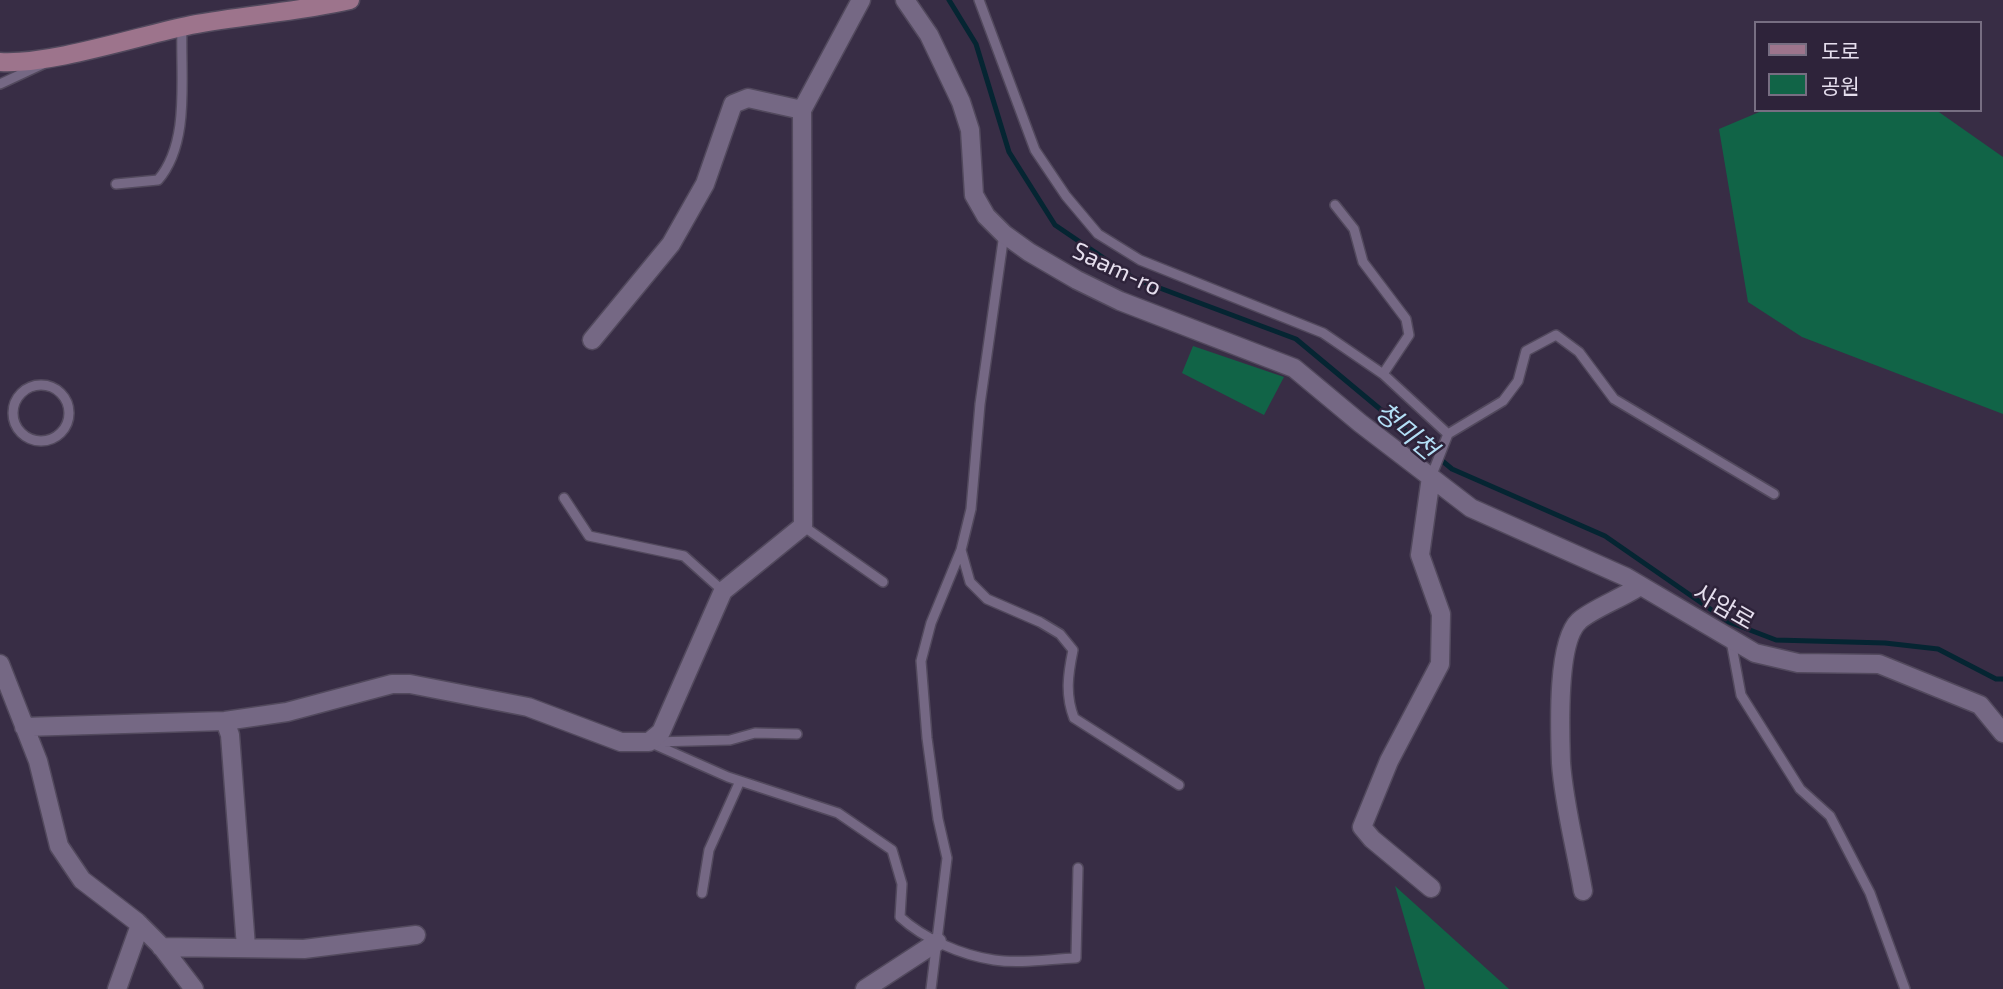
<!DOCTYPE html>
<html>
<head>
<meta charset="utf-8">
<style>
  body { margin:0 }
  #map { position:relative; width:2003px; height:989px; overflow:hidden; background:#382d45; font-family:"Exo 2","Noto Sans KR",sans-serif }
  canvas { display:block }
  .legend { position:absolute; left:1754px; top:21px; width:228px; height:91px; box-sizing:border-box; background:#2e233a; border:2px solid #776e82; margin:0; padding:9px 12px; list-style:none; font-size:21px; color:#e5deed }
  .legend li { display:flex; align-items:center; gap:14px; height:35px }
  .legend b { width:35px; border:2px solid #776e82 }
</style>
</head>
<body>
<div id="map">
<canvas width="2003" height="989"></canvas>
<ul class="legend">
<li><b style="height:9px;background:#9d748c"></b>도로</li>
<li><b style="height:19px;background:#116447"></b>공원</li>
</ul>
</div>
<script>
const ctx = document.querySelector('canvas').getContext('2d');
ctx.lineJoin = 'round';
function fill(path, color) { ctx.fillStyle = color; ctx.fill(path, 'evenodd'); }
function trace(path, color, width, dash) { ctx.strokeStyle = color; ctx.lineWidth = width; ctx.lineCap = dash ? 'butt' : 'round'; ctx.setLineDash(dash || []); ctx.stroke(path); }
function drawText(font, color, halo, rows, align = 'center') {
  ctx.font = font + ' "Exo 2","Noto Sans KR",sans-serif'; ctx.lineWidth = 5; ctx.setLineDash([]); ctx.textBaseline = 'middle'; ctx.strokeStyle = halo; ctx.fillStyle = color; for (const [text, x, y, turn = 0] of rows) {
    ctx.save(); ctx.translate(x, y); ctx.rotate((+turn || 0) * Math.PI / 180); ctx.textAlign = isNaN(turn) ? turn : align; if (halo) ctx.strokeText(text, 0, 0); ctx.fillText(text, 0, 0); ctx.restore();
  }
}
fill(new Path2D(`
  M1764,110H1936L2003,157V414L1802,337L1748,302L1719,129Z
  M1193,346L1284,377L1264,415L1182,373Z
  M1395,886L1509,989H1425Z`), '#116447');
trace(new Path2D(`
  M949,0L976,44L1009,152L1055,225L1133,278L1296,339L1452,469L1605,536L1729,622L1776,640L1885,643L1938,649L1996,679H2003`), '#052532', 5);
const service = new Path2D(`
  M979,0L1035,150L1066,196L1098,234L1140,260L1323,333L1383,374L1448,434
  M0,84L43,64
  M116,184L158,180C191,142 180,75 182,27
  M1335,205L1354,229L1363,262L1406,319L1409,335L1383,374
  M13 413a28 28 0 1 1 56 0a28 28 0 1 1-56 0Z
  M1431,477L1448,434L1503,401L1518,381L1526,351L1556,335L1579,352L1614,399L1774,494
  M564,498L589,536L684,556L723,591
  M803,526L883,582
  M961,550L970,582L987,599L1040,622L1060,634L1073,650C1068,674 1065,695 1074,718L1179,785
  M1731,641L1741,695L1800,789L1830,816L1870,893L1905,989
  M649,742L728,777L838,813L892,850L902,884L900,917C924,939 961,955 994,960C1020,964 1050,959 1076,958L1078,868
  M654,742L730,740L755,733L797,734
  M702,893L709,850L740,781
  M931,989L947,858L938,819L927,738L921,661L931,623L961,550L971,509L980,404L1004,234`);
const minor = new Path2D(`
  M905,0L929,35L961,102L970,130L974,195L986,216L1004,234L1029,252L1077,280L1120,301L1294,368L1360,423L1471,508L1626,577L1755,653L1798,663L1879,664L1980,705L2003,733
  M592,340L671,244L705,184L733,104L748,98L802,110
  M1431,477L1420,555L1441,614L1440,664L1389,761L1362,827L1372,839L1431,888
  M0,664L38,761L59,846L82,880L137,922L161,946L194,989
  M225,721L230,735L246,947
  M24,727L225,721L287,712L392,684H410L528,707L621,742H649L661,732L723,591L803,526L802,110L861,0
  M1583,891C1576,849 1564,805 1561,763C1560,732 1556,642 1579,621C1590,610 1624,597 1640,586
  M161,947L304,949L416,935
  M117,989L140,925
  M865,989L937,942`);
const secondary = new Path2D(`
  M0,62C51,65 138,36 191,25C244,15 298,12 350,0`);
trace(service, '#52495d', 12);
trace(minor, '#52495d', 21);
trace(secondary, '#52495d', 21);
trace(service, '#756884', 9);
trace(minor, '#756884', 18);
trace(secondary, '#9d748c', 18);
drawText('24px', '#e5deed', '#2e233a', [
  ["Saam-ro",1117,269,25],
  ["사암로",1724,607,30]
]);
drawText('italic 26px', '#b3dff6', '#2e233a', [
  ["청미천",1406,431,40]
]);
</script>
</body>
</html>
